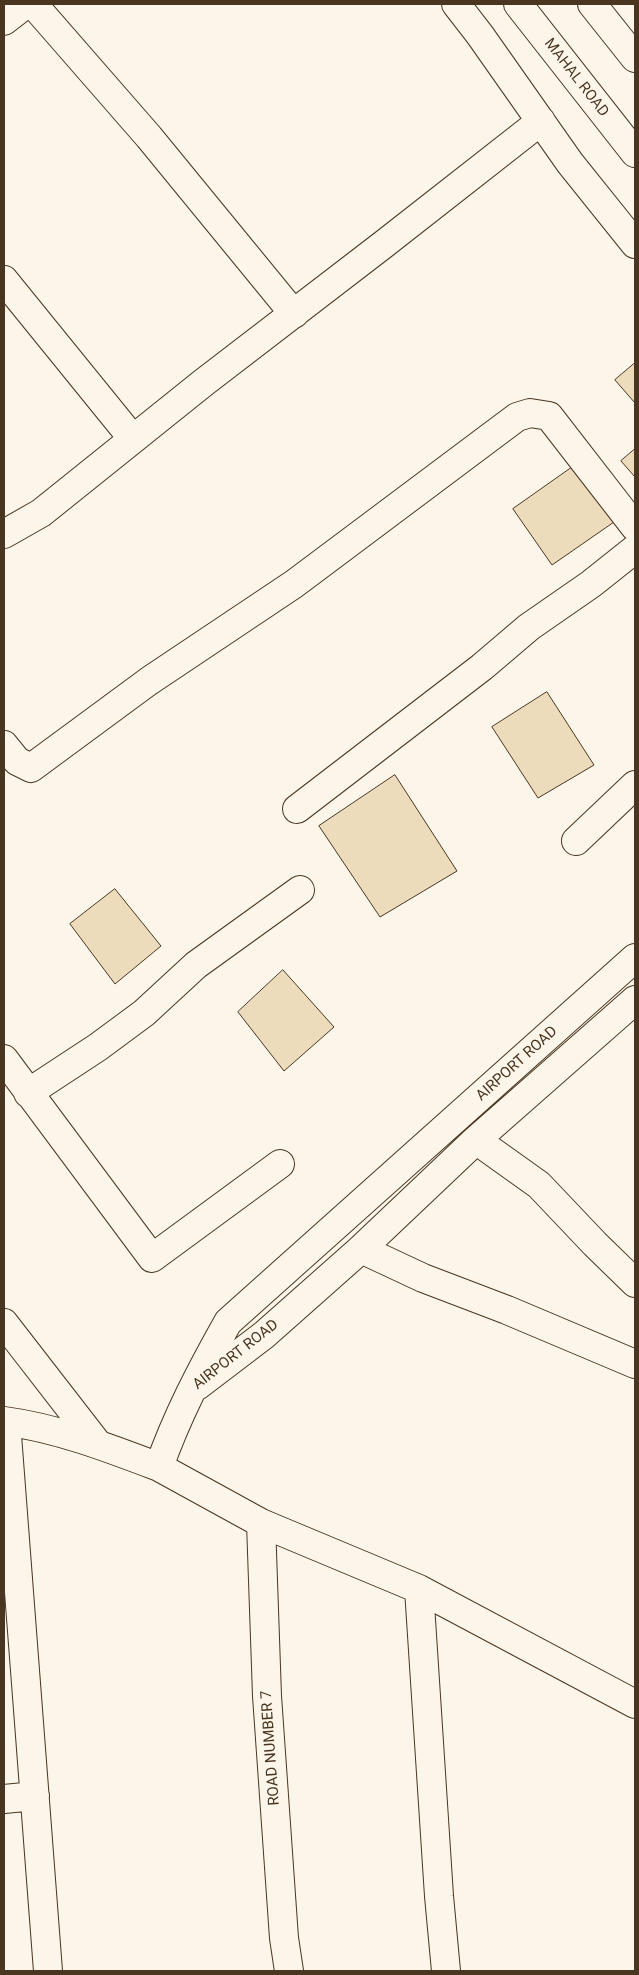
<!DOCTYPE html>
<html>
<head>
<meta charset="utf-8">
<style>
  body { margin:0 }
  #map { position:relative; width:639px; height:1975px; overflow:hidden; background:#fbf6e9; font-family:Roboto,sans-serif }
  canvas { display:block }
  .frame { position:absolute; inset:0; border:5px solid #4a3520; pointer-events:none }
</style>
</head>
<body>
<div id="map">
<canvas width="639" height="1975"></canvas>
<div class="frame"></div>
</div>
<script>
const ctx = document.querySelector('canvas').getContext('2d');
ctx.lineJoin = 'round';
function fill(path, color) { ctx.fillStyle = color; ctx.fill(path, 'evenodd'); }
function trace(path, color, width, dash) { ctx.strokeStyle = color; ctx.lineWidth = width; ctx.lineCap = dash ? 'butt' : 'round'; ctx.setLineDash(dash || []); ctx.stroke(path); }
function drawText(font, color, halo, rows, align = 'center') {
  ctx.font = font + ' Roboto,sans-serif'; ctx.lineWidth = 4; ctx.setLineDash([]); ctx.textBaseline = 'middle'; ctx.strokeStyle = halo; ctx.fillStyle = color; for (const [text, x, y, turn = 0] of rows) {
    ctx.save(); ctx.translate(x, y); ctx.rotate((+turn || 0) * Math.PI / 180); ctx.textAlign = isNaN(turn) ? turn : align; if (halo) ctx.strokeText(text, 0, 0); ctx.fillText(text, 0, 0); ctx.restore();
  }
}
const building = new Path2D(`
  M635,363V403L615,380Z
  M635,449V477L621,461Z
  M574,466L614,522L552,565L513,509Z
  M547,692L594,765L538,798L492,727Z
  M395,775L457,871L380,917L319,826Z
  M115,889L161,946L115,984L70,924Z
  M283,970L334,1027L284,1071L238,1012Z`);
fill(building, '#ecdcbc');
trace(building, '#4a3520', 1);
const minor = new Path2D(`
  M33,4L149,137L294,314
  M456,4L480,35L570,163L635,244
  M4,21L26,4
  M4,280L133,439
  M4,534L41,513L203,383L384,244L541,121
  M4,745L17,761L31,768L149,681L294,584L517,417L530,413L549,416L635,527
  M297,809L482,667L529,627L591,584L635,549
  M576,841L635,785
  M4,1059L152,1258L280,1164
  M28,1093L98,1047L144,1013L196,965L300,890
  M476,1140L539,1185L595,1244L635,1283
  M361,1249L423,1278L507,1310L635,1364
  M4,1323L97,1443
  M197,1386L264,1335L361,1249L476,1140L635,1000
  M4,1421C57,1428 109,1448 159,1467C177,1416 201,1370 228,1322L635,958
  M6,1422L48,1971
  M159,1467L261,1523L419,1589L635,1704
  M261,1523L267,1696L284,1938L289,1971
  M419,1589L439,1896L446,1971
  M4,1799L35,1796`);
const major = new Path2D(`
  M518,4L635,153
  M592,4L635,58`);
trace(minor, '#4a3520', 30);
trace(major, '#4a3520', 30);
trace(minor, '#fbf6e9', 28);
trace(major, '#fbf6e9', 28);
drawText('15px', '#4a3520', '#fbf6e9', [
  ["MAHAL ROAD",576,78,52],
  ["AIRPORT ROAD",517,1064,-42],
  ["AIRPORT ROAD",236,1355,-38],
  ["ROAD NUMBER 7",271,1748,-94]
]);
</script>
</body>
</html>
